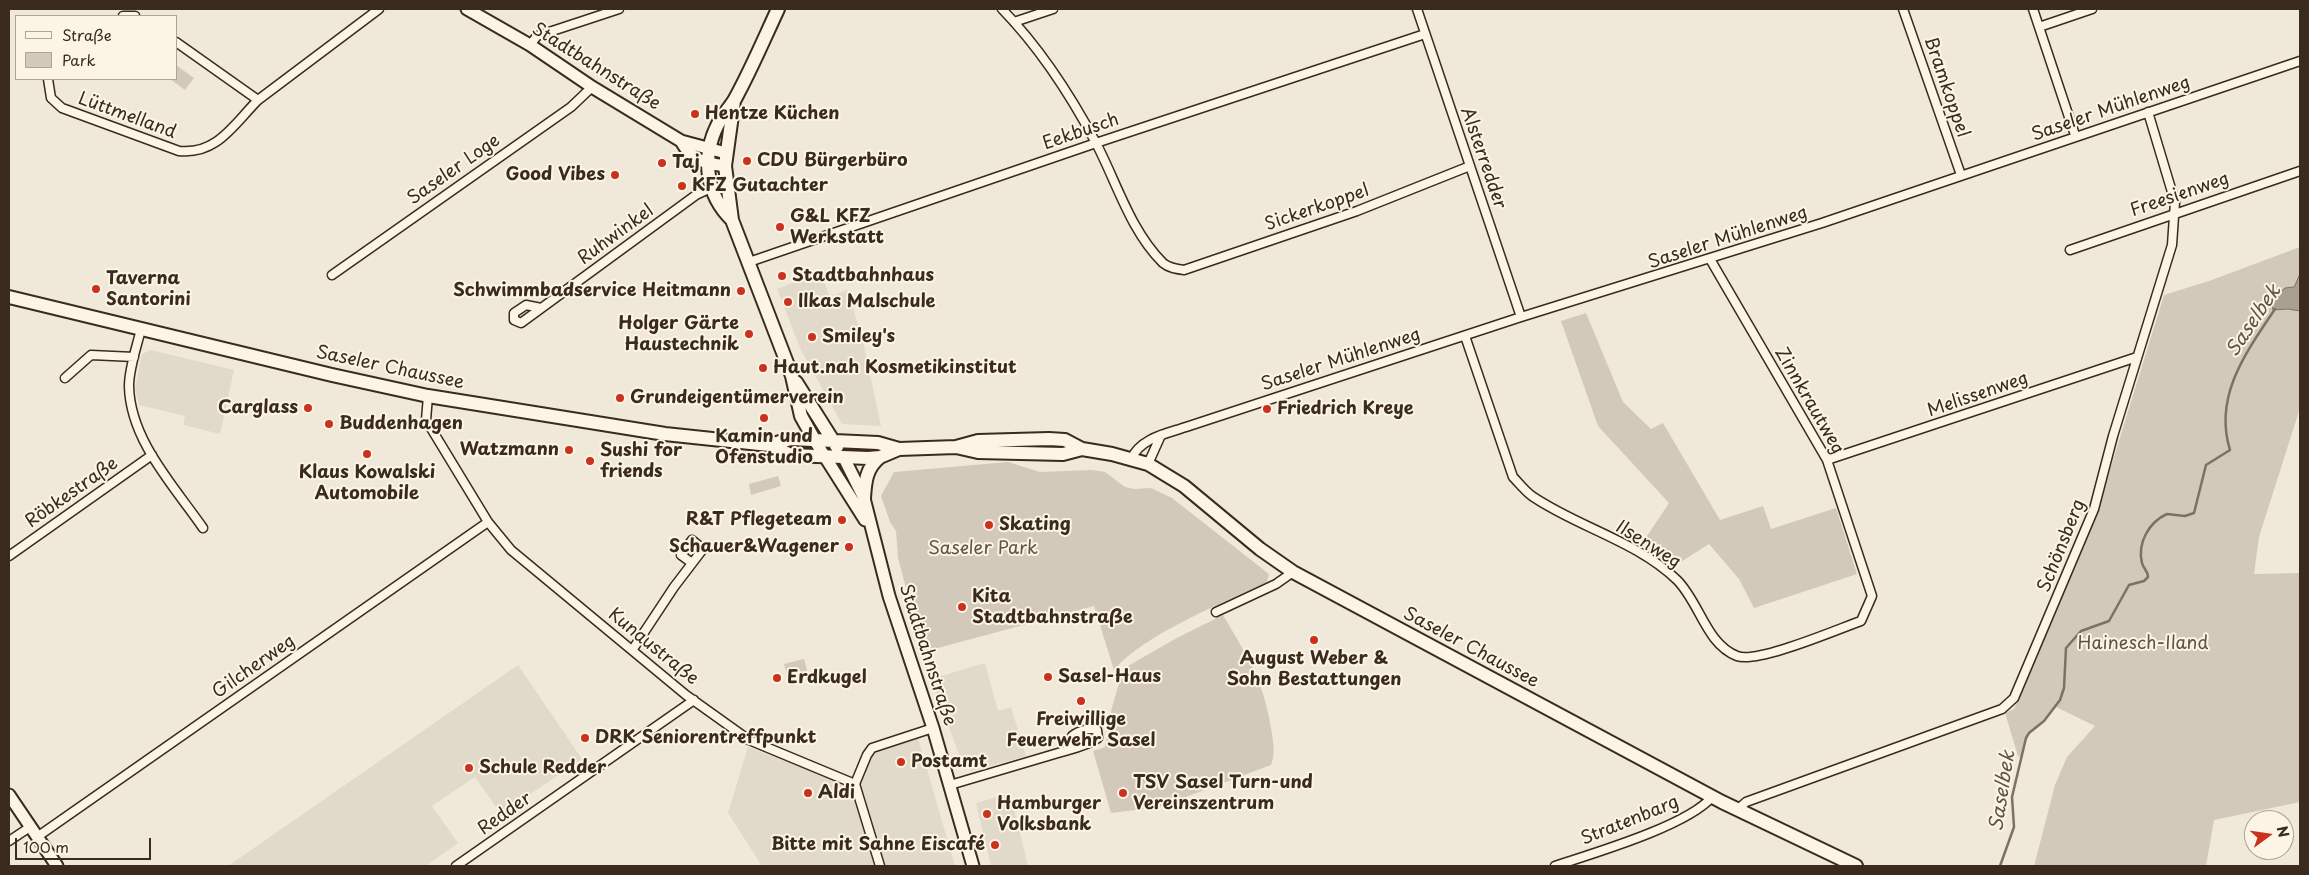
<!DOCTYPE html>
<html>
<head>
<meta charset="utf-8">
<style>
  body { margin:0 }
  #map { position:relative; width:2309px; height:875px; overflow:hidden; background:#f0e9d9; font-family:"Playpen Sans",sans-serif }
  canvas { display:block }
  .frame { position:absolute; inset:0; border:10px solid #3b2a1e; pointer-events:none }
  .legend { position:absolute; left:15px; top:15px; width:162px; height:65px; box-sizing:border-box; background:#fcf5e5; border:1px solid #afa495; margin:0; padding:6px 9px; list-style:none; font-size:15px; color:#3b2a1e }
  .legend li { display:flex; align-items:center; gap:10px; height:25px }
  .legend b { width:25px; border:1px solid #afa495 }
  .north { position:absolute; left:2244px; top:810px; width:50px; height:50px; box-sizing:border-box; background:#fcf5e5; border:1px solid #afa495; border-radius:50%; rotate:76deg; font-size:14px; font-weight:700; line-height:20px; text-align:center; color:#3b2a1e }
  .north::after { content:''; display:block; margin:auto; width:18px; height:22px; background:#c8321e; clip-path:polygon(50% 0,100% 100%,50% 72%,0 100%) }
  .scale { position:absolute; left:15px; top:838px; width:136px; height:22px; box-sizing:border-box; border:2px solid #3b2a1e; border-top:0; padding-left:6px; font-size:15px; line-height:18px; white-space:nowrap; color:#3b2a1e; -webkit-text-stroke:4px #fcf5e5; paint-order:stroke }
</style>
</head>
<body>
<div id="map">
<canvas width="2309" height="875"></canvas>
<div class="frame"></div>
<ul class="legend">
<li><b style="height:6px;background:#fcf5e5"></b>Straße</li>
<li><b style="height:14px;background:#d2c9ba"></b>Park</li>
</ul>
<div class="north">N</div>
<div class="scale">100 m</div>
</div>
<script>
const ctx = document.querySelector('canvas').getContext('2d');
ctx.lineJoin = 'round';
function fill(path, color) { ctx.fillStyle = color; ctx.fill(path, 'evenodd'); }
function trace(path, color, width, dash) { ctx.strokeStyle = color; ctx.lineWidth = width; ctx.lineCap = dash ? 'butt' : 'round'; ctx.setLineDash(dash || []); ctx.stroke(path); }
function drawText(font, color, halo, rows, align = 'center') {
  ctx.font = font + ' "Playpen Sans",sans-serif'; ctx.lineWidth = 4; ctx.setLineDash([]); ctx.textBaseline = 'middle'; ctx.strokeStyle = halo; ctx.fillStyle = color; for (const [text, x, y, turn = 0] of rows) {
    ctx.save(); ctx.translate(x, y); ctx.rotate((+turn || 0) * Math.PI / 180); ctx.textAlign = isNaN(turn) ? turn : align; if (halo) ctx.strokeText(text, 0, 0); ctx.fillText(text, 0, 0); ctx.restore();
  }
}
fill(new Path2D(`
  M820,272L830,297L847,290L862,336L881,426L842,424L800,348L777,289Z
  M151,350L234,370L220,434L183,425L185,416L139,405L135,388L142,354Z
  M985,663L998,711L1011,707L1026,756L971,771L960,757L931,679Z
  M518,665L582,759L501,814L475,777L432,806L458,843L426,866H228Z
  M918,738L955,866H883L858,786L865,765L879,750Z
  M748,747L853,787L877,866H762L728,813Z
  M1010,793L1028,866H991L976,803Z`), '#e1d9c9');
fill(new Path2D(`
  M176,65L194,78L185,90L170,79H176Z
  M2300,247V408L2259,537L2254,574L2300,573V802L2214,820L2206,866H2034L2055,785L2067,757L2095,726L2056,707L2044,721L2027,735L2022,758L2018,756L2005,713L2014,709L2105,486L2164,295L2209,281Z
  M1586,313L1623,402L1651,429L1663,423L1720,520L1763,506L1771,529L1836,508L1857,574L1754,608L1739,579L1709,544L1673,567L1641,545L1669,503L1598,426L1561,321Z
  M1008,462L1040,472L1092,470L1105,472L1125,487L1134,489L1151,488L1172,498L1269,574L1267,582C1225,602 1143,635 1114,670L1094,606L923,652L898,558L896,531L890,522L881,496L894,472Z
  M778,476L781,486L751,495L749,484Z
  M1223,615C1247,656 1263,680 1271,728C1273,742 1276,752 1271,765L1159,807L1111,813L1093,751L1105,747L1112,707L1120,680L1128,666L1175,639Z
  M804,659L808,674L788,680L784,664Z`), '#d2c9ba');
const water = new Path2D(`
  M2300,274V311L2288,309L2273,310L2271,300L2285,288L2294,287Z`);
fill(water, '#aaa091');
trace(water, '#7e7163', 1);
trace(new Path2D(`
  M2000,866L2014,827L2012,797L2026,738L2029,733L2044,721L2060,700L2064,688L2066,648L2081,631L2109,621L2129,585L2144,581L2148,577C2148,571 2143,568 2142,563C2137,543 2149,522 2167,514L2185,516L2194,513L2206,465L2230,450C2213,396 2247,351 2275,309`), '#7e7163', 2.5);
const street = new Path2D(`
  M1002,9C1039,47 1071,96 1096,143C1117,183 1130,230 1163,263C1169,268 1176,269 1184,270L1357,211L1470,166
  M1417,9L1521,317
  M1903,9L1961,175
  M2033,9L2075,135
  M123,16H135
  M1014,22L1053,9
  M2039,27L2092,9
  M530,45L537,36L619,9
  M48,79L51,98L62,108L179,151C217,155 234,124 258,100L176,42
  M258,100L379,9
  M2070,250L2300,171
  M749,262L1096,143L1425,34
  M332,275L571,107L592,87
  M541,308L526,305L514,313V320L521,323L696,195L711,188
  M141,329C137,346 129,368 129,386C130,440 174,486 203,528
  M1465,336L1513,477C1519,483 1525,491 1532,496C1577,527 1637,541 1677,580C1700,603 1706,644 1737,656C1757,664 1838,629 1861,621L1872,596L1827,460L1710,259
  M65,378L91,355L134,357
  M428,396L426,420L488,522L511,550L686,695L749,740L855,784
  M1131,459C1141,438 1165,434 1186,427L1521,317L1822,223L2300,61
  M1827,460L2137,357
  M1148,464L1161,435
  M9,556L152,455
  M1216,612L1276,584L1293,572
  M633,649L674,587L703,549L692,540L681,555L692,563
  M855,784L867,755L872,748L933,728
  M855,784L880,866
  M950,785C986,774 1022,764 1058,753C1071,749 1087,746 1098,738L1097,730C1090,727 1078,731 1072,736L1074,748
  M1737,810L1746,802L2002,709L2014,698L2094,509L2113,436L2172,245L2175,202L2148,112
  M37,837L488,522
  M9,841L30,827
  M456,866L694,700
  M1555,866C1594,853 1687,826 1712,797`);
const secondary = new Path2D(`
  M467,9L530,45L592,87L681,141L726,153
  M681,141C691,160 704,163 725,166
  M815,441L865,520
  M844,458L864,498L889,596L933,728L973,866
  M9,795L57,866`);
const primary = new Path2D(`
  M734,101L725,166L732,220L792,376L801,416L815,441
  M732,220C706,195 701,157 718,124C722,115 730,108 735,99C751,70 764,39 778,9
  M9,297L332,375L428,396L665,434L769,445L791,455L868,458L880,457L899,449
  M796,382L837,447
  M769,445L791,439L878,443L899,449L956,447L978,441L1049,439L1065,440L1082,449
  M956,447L978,452L1063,454L1082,449L1112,454L1148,464L1184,486L1260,549L1293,572L1722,802L1856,866
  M864,498C865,482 866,468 880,457`);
trace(street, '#3b2a1e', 11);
trace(secondary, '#3b2a1e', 15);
trace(primary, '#3b2a1e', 16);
trace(street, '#fcf5e5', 8);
trace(secondary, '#fcf5e5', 11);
trace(primary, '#fcf5e5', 12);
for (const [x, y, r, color] of [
  [695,114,5,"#c8321e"],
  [747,161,5,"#c8321e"],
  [662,163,5,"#c8321e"],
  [615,175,5,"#c8321e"],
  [682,186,5,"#c8321e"],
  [780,227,5,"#c8321e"],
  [782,276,5,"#c8321e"],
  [96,289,5,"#c8321e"],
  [741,291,5,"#c8321e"],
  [788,302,5,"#c8321e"],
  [749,334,5,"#c8321e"],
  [812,337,5,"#c8321e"],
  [763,368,5,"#c8321e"],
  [620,398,5,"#c8321e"],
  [308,408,5,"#c8321e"],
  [1267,409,5,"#c8321e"],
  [764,418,5,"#c8321e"],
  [329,424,5,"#c8321e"],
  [569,450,5,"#c8321e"],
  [367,454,5,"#c8321e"],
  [590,461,5,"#c8321e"],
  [842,520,5,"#c8321e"],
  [989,525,5,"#c8321e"],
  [849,547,5,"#c8321e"],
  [962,607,5,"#c8321e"],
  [1314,640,5,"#c8321e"],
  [1048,677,5,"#c8321e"],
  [777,678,5,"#c8321e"],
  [1081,701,5,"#c8321e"],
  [585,738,5,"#c8321e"],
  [901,762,5,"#c8321e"],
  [469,768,5,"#c8321e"],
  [808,793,5,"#c8321e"],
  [1123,793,5,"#c8321e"],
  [987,814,5,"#c8321e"],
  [995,845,5,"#c8321e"]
]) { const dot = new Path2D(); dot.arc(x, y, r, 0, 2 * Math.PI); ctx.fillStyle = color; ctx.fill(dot); trace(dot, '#fcf5e5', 2); }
drawText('18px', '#3b2a1e', '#fcf5e5', [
  ["Stadtbahnstraße",596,67,32],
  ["Bramkoppel",1946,87,71],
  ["Saseler Mühlenweg",2111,109,-19],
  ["Lüttmelland",127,116,20],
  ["Eekbusch",1081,132,-19],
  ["Alsterredder",1483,158,71],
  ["Saseler Loge",454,170,-35],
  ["Freesienweg",2180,195,-19],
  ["Sickerkoppel",1317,208,-19],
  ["Ruhwinkel",616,235,-36],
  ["Saseler Mühlenweg",1728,238,-18],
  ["Saseler Mühlenweg",1341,360,-18],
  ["Saseler Chaussee",390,368,12],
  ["Melissenweg",1978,395,-19],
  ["Zinnkrautweg",1809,401,60],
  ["Röbkestraße",72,493,-35],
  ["Ilsenweg",1648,545,32],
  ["Schönsberg",2062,546,-68],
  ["Kunaustraße",653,647,39],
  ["Saseler Chaussee",1471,648,28],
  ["Stadtbahnstraße",927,655,72],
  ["Gilcherweg",254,667,-35],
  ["Redder",505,814,-35],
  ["Stratenbarg",1630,821,-22]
]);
drawText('bold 18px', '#3b2a1e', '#fcf5e5', [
  ["Hentze Küchen",705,114],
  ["CDU Bürgerbüro",757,161],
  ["Taj",672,163],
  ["Good Vibes",605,175,"right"],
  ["KFZ Gutachter",692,186],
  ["G&L KFZ",790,217],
  ["Werkstatt",790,238],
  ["Stadtbahnhaus",792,276],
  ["Taverna",106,279],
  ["Santorini",106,300],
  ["Schwimmbadservice Heitmann",731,291,"right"],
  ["Ilkas Malschule",798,302],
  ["Holger Gärte",739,324,"right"],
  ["Haustechnik",739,345,"right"],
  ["Smiley's",822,337],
  ["Haut.nah Kosmetikinstitut",773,368],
  ["Grundeigentümerverein",630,398],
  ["Carglass",298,408,"right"],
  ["Friedrich Kreye",1277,409],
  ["Buddenhagen",339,424],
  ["Kamin und",764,437,"center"],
  ["Ofenstudio",764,458,"center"],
  ["Watzmann",559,450,"right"],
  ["Sushi for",600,451],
  ["friends",600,472],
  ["Klaus Kowalski",367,473,"center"],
  ["Automobile",367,494,"center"],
  ["R&T Pflegeteam",832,520,"right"],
  ["Skating",999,525],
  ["Schauer&Wagener",839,547,"right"],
  ["Kita",972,597],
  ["Stadtbahnstraße",972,618],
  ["August Weber &",1314,659,"center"],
  ["Sohn Bestattungen",1314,680,"center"],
  ["Sasel-Haus",1058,677],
  ["Erdkugel",787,678],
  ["Freiwillige",1081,720,"center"],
  ["Feuerwehr Sasel",1081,741,"center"],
  ["DRK Seniorentreffpunkt",595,738],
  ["Postamt",911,762],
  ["Schule Redder",479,768],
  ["TSV Sasel Turn-und",1133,783],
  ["Vereinszentrum",1133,804],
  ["Aldi",818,793],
  ["Hamburger",997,804],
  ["Volksbank",997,825],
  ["Bitte mit Sahne Eiscafé",985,845,"right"]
], 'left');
drawText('18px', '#615245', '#fcf5e5', [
  ["Saseler Park",983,549],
  ["Hainesch-Iland",2143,644]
]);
drawText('italic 19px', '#625346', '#fcf5e5', [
  ["Saselbek",2254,321,-56],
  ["Saselbek",2003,791,-81]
]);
</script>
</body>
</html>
